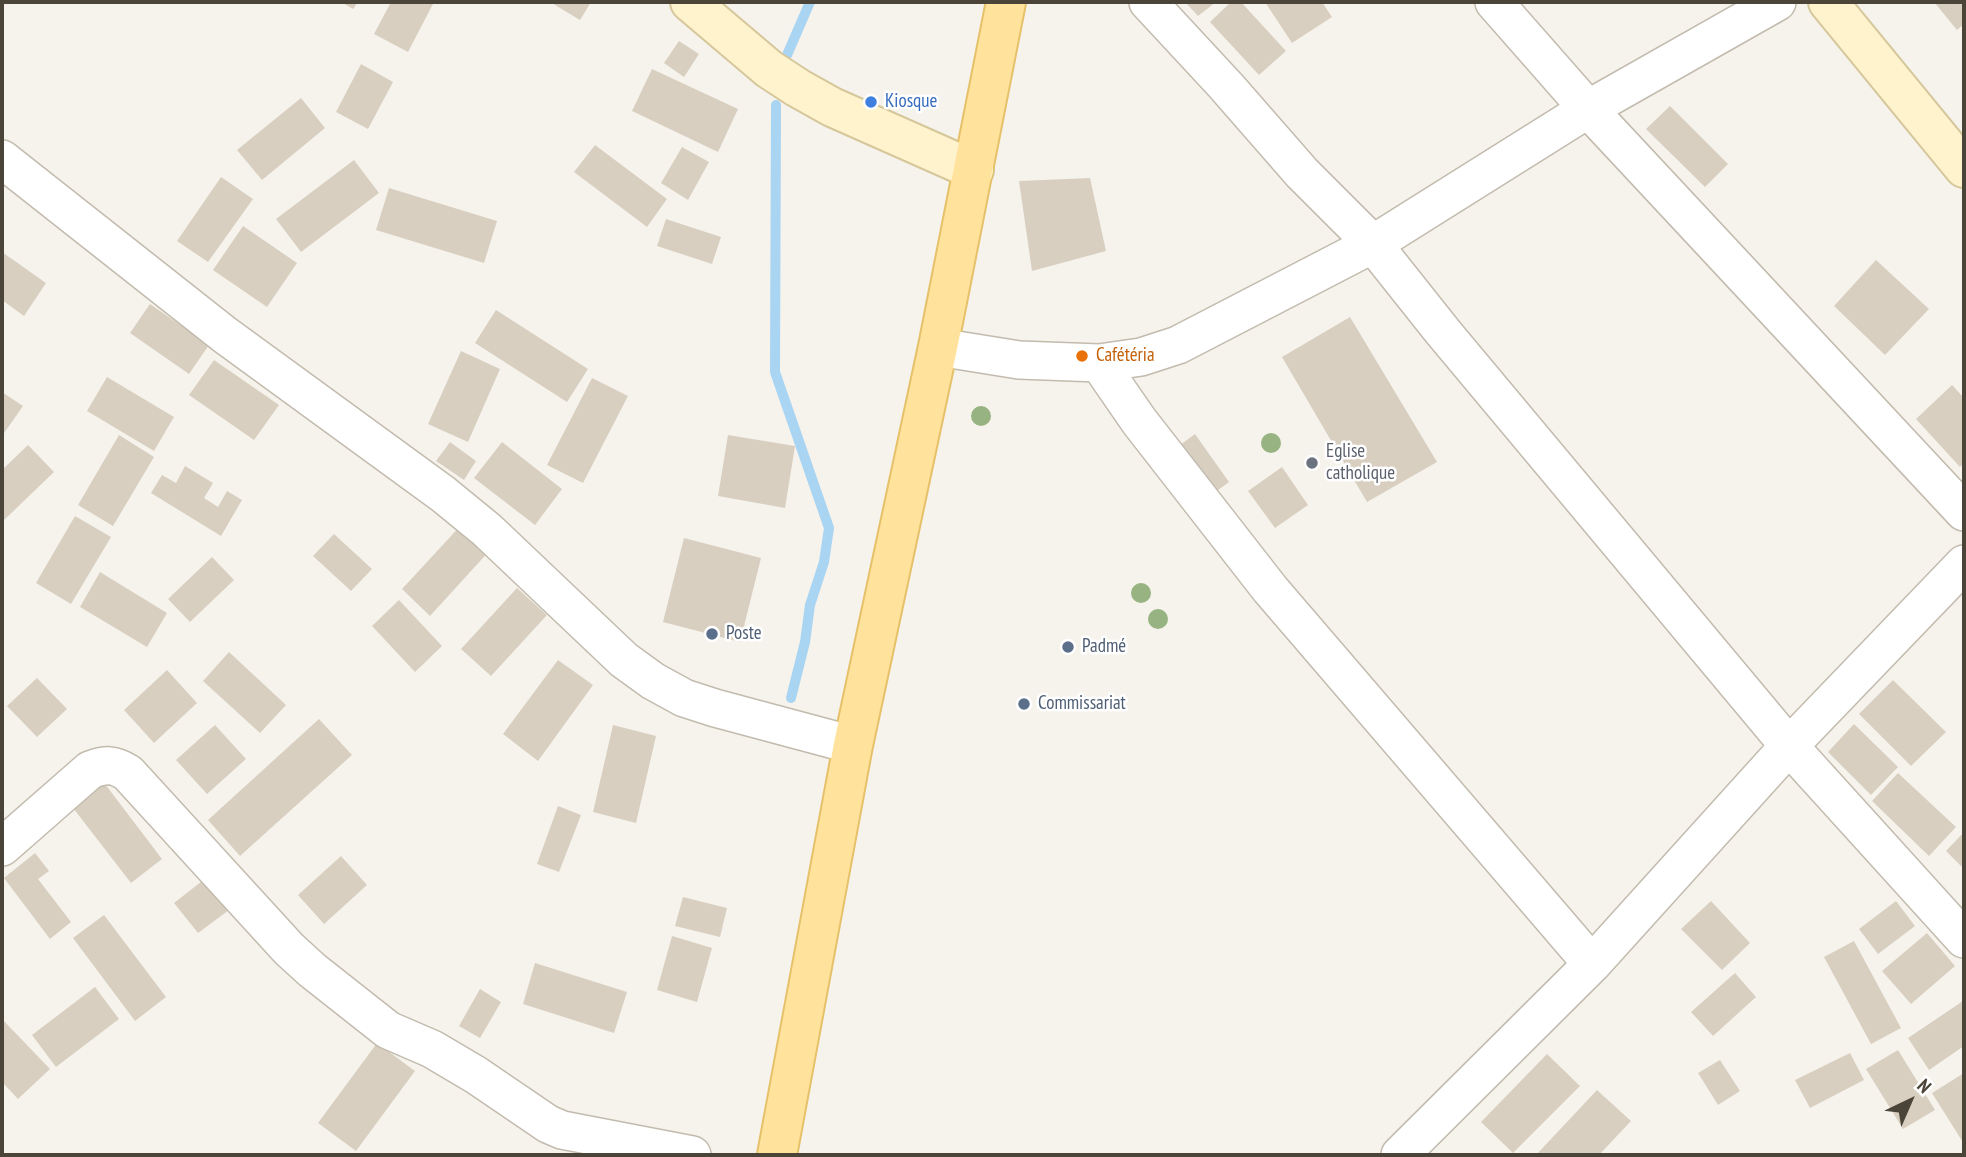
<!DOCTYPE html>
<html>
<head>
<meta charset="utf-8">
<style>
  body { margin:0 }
  #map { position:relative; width:1966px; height:1157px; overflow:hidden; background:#f6f3ec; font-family:"PT Sans Narrow",sans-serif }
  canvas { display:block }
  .frame { position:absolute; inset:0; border:4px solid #4b4439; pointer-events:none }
  .north { position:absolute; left:1875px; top:1066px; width:70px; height:70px; -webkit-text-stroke:5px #fff; paint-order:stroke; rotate:44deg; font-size:19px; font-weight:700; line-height:28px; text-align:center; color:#4b4439 }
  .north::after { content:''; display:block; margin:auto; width:24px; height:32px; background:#4b4439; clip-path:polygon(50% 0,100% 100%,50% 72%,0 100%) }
</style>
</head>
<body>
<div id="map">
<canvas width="1966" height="1157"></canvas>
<div class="frame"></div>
<div class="north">N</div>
</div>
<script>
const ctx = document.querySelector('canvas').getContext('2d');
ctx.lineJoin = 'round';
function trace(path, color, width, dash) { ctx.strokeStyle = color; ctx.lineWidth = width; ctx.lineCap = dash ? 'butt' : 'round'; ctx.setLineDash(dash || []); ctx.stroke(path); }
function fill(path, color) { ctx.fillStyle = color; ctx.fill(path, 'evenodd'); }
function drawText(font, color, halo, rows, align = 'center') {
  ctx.font = font + ' "PT Sans Narrow",sans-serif'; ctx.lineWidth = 5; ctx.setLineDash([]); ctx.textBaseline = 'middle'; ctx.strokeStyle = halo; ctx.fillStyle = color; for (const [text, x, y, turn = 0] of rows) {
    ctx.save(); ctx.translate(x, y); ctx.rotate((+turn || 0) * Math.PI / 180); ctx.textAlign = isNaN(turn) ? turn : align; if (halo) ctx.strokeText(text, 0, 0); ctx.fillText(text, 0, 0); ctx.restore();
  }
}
trace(new Path2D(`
  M787,55L810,2
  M776,105L775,372L829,528L824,562L810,605L805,642L791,698`), '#a9d4f2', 10);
fill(new Path2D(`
  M341,2H358L353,9Z
  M391,2H434L408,52L374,34Z
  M550,2H591L580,20Z
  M1185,2H1216L1198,16Z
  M1231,2H1241L1286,51L1259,75L1210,22Z
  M1265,2H1322L1332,17L1292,43Z
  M1934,2H1964V24L1957,30Z
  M679,41L699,54L684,77L664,63Z
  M361,64L393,82L368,129L336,112Z
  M652,69L738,109L718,152L632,111Z
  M301,98L325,128L262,180L237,150Z
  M1670,106L1728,164L1705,187L1646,129Z
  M595,145L667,199L647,227L574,172Z
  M682,147L709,162L688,200L661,183Z
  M354,160L379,193L301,252L276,219Z
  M221,177L253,199L208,262L177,241Z
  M1090,178L1106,251L1032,271L1019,181Z
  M389,188L497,221L484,263L376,230Z
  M666,219L721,237L712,264L657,246Z
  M243,226L297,263L267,307L213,270Z
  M2,252L46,283L24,316L2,300Z
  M1876,260L1929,309L1885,355L1834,306Z
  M150,304L209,345L189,374L130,333Z
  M496,310L588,369L567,402L475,343Z
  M1350,317L1437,462L1367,502L1282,357Z
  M461,351L500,369L468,442L428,424Z
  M214,360L279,405L254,440L189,395Z
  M107,377L174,417L154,451L87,411Z
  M592,378L628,396L583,483L547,465Z
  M1952,385L1964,398V463L1960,467L1916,419Z
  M2,392L23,406L2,436Z
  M1195,434L1229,482L1210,496L1176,448Z
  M119,435L154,457L113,526L78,505Z
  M728,435L795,446L785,508L718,496Z
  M450,442L476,461L464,480L436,461Z
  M502,442L562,489L535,525L474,478Z
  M28,445L54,472L2,522V470Z
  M185,466L213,483L204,498L218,507L227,491L242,500L221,536L151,493L162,475L176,483Z
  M1282,467L1308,505L1275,528L1248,491Z
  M75,516L111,537L71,604L36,583Z
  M464,522L492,548L430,616L402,589Z
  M334,534L372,569L351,591L313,556Z
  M684,538L761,558L740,642L663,622Z
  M212,557L234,580L190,622L168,599Z
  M100,572L167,613L147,647L80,607Z
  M517,588L547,615L491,676L461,649Z
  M399,600L442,646L415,672L372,626Z
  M229,652L286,705L260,733L203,681Z
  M558,660L593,685L538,761L503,734Z
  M167,670L197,703L154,743L124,710Z
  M37,678L67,709L37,737L7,706Z
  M1893,680L1946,732L1911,766L1859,714Z
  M319,719L352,755L240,856L208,820Z
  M1854,724L1898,767L1871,795L1828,752Z
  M215,725L246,759L207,794L176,760Z
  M613,725L656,736L636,823L593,812Z
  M1898,773L1956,827L1929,856L1872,801Z
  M102,780L162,859L131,883L70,804Z
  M558,806L581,815L559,872L537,864Z
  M1964,832V869L1946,851Z
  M35,853L49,871L38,879L71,922L50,939L4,878Z
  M341,856L367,885L324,924L298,895Z
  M206,878L229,910L198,933L174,903Z
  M683,897L727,908L720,937L675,926Z
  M1711,901L1750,943L1722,970L1681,929Z
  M1896,901L1915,926L1878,954L1859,929Z
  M104,915L166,997L135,1021L73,938Z
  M1927,933L1955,966L1911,1004L1882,971Z
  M672,936L712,948L697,1002L657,990Z
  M1854,941L1901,1028L1871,1044L1824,957Z
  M535,963L627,992L614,1033L523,1004Z
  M1735,973L1756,997L1713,1036L1691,1012Z
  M95,987L119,1019L56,1067L32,1035Z
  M480,989L501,1002L480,1038L459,1026Z
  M1963,1001L1964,1046L1929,1070L1908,1038Z
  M2,1019L50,1069L18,1099L2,1082Z
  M377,1043L415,1071L356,1151L318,1123Z
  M1898,1050L1935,1110L1903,1129L1866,1069Z
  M1850,1053L1864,1080L1810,1108L1795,1080Z
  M1547,1054L1580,1086L1513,1153L1481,1122Z
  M1720,1060L1740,1091L1718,1105L1698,1073Z
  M1964,1073V1144L1932,1093Z
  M1597,1090L1631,1121L1599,1155H1536Z`), '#d8cfc1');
const street = new Path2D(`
  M1148,2L1226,86L1302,173L1373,244L1443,332L1789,746L1964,939
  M1494,2L1588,109L1964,512
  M2,159L225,335L443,494L487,530L624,660L653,681L684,698L715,708L853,745
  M938,347L1019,360L1099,363L1141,357L1178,345L1373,244L1588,109L1777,2
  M1099,363L1139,421L1270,589L1592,964
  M2,847L90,770C106,764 114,764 128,773L289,949L312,970L388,1030L432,1049L476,1075L548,1124L562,1130L692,1155
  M1400,1155L1592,964L1789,746L1964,564`);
const secondary = new Path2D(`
  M690,2L769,69L798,88L832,107L974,170
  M1828,2L1964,168`);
const primary = new Path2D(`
  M777,1155L853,745L938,347L1006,2`);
trace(street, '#c2bbae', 40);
trace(secondary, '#d6c79b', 42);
trace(primary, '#e6c16a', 42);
trace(street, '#fff', 37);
trace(secondary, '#fff3cd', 38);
trace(primary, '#ffe39c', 38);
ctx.fillStyle = '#97b381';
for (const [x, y] of [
  [981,416],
  [1271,443],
  [1141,593],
  [1158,619]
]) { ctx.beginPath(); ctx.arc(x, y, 10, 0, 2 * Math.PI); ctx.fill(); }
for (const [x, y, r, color] of [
  [871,102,7,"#3f7fe0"],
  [1082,356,7,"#e8710a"],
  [1312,463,7,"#6b7280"],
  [712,634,7,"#5c6f8a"],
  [1068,647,7,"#5c6f8a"],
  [1024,704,7,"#5c6f8a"]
]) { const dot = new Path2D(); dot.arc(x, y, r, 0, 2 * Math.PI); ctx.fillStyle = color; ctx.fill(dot); trace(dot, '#fff', 2.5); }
drawText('19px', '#366cbe', '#fff', [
  ["Kiosque",885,102]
], 'left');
drawText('19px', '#c56008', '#fff', [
  ["Cafétéria",1096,356]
], 'left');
drawText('19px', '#5b616d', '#fff', [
  ["Eglise",1326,452],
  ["catholique",1326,474]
], 'left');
drawText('19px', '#4e5e75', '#fff', [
  ["Poste",726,634],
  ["Padmé",1082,647],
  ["Commissariat",1038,704]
], 'left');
</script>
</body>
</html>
